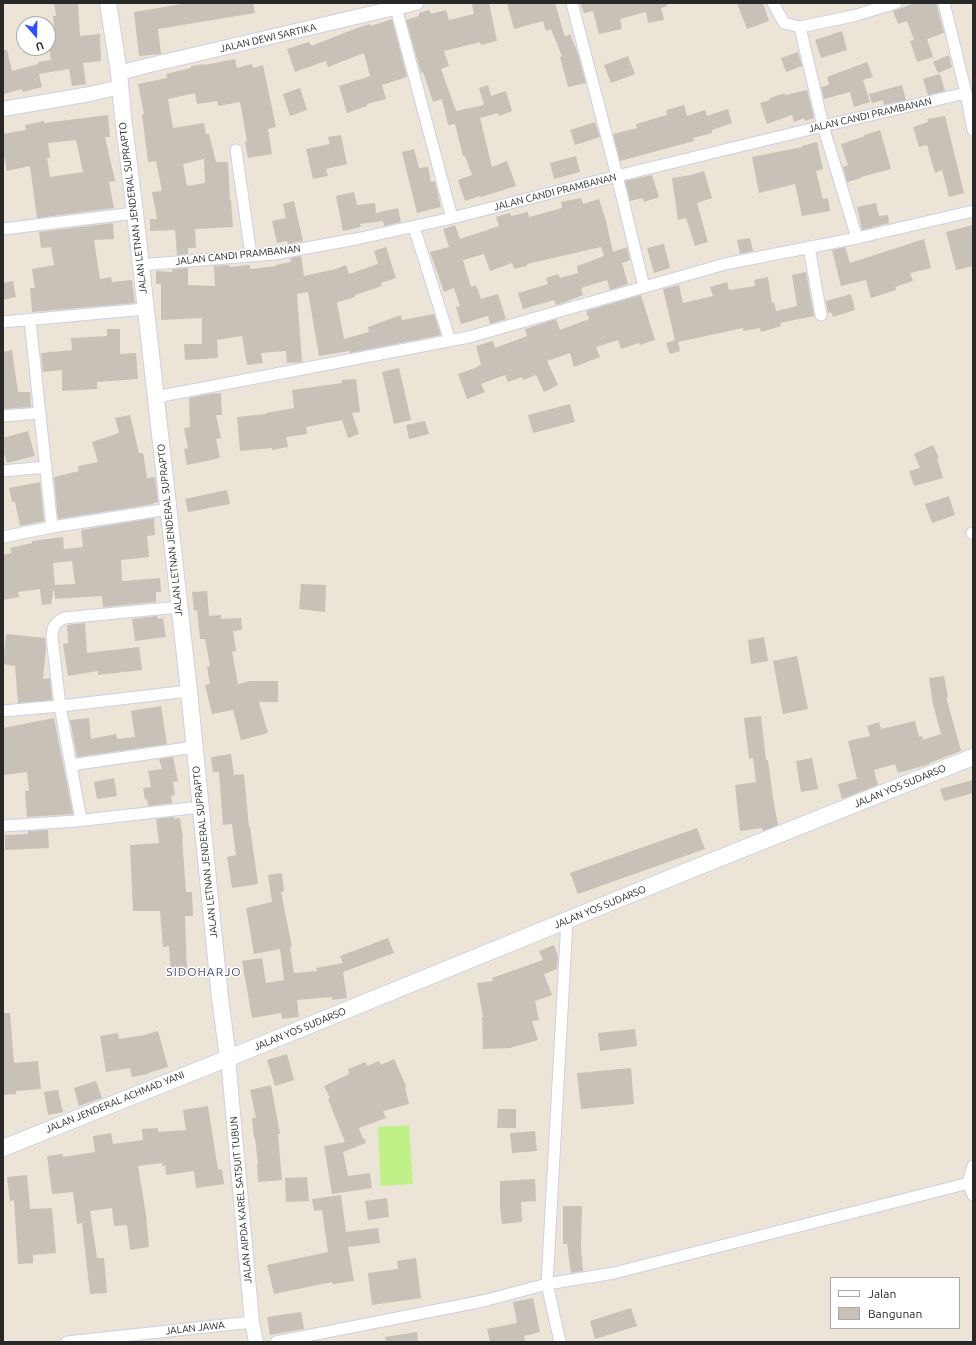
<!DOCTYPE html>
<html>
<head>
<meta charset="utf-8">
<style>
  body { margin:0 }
  #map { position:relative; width:976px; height:1345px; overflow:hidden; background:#ece4d7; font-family:Ubuntu,sans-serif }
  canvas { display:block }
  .frame { position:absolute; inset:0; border:4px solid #282828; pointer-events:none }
  .legend { position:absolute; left:830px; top:1277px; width:130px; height:52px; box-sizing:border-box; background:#fff; border:1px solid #a9a9a9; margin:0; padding:5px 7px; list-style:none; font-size:12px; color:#282828 }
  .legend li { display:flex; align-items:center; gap:8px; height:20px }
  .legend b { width:20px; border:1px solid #a9a9a9 }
  .north { position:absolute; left:16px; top:16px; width:40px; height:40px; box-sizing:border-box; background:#fff; border:1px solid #a9a9a9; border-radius:50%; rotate:160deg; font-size:11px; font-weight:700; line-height:16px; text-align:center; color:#282828 }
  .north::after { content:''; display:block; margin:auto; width:14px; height:18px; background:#314dff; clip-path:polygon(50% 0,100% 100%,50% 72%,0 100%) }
</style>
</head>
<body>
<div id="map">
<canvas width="976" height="1345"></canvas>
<div class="frame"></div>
<ul class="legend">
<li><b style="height:5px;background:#fff"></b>Jalan</li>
<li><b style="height:11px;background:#c7c1b7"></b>Bangunan</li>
</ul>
<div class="north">U</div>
</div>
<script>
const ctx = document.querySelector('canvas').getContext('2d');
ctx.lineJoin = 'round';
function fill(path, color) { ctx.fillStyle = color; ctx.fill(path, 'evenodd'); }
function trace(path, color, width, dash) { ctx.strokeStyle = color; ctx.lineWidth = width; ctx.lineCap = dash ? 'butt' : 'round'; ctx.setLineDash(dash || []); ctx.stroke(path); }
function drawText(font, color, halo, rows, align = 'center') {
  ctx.font = font + ' Ubuntu,sans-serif'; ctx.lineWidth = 3; ctx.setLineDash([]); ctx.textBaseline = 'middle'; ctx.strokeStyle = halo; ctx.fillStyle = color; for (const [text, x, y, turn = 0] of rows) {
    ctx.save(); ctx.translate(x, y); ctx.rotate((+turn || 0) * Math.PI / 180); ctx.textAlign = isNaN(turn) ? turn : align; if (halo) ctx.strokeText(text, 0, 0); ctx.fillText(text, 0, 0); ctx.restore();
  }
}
fill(new Path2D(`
  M409,1125L413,1184L381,1186L378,1127Z`), '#bff188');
fill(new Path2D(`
  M54,3H78L80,36L100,34L101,61L83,63L86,84L72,86L69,69L39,74L42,87L23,92L22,89L3,94V50H7L12,71L38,64V62L51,60L48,40L55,39L53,16H56Z
  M188,3H253L255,13L158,29L161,54L139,56L134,12Z
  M479,3H489L497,41L481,45L480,42L444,51L449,66L441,69L456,111L484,105L479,88L488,85L491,96L506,91L512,111L499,116L498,113L480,118L492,167L507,161L516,186L481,197L480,196L465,201L458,180L472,175L465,156H463L455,124L448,125L442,99L433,102L423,72L421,73L406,20L419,16V13L429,10L431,14L446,10L449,20L474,14L472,4Z
  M507,3H555L565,37L570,34L577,51L586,83L568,87L560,57L562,56L551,29L546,31L543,21L514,29Z
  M580,3H667V6L661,8L664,20L648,23L646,12L620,19L622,29L599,34L593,11L584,13Z
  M737,3H763L769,21L747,29Z
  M915,3H936L944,33L927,39L933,57L917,62L910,41L914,40L907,21L898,24L893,11Z
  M392,19L407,77L382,85L386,99L367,104V106L347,113L339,86L370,76L364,53L328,67L326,61L295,72L287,49L309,42L311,46L357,28L370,24L371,26Z
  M842,31L847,50L821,58L815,40Z
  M798,52L802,66L786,72L781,58Z
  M949,55L952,67L938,73L933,62Z
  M628,56L635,74L611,83L604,65Z
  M235,59L237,68L252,64L253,68L263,65L276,127L268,129L272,154L248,158L245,142L247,141L240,102L218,106L217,101L197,104L195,93L168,99L173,128L204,123L206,134H209L216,162H228L230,200H231L233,227L195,229L196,248H188V254L177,255L175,230L150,231V219H157L152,192L162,191L156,161L148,162L142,115L144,114L138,84L167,78L166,74L191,68V66L205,64V65ZM204,159L205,183L187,186L183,164Z
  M867,62L873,77L863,80L870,102L854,107L850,92L824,99L821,87L829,85L827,77Z
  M940,74L945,91L928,95L923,79Z
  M902,85L906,100L884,105L883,100L872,103L869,94Z
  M300,88L307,110L290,116L283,94Z
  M807,90L814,118L805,121L804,118L794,122L792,115L767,124L760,103L770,100V98L785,93V95Z
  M684,105L687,116L705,110L707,116L728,109L732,123L712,130V133L693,138L694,141L620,161L613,134L637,128L636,124L667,115L666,110Z
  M108,115L110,137H105L115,181L109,182L114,208L37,218L30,166L7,171L3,150V134L26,130L25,125L44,121V123ZM76,140L83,172L50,177L47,158H50L48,143Z
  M945,116L964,193L949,197L942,170L935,173L927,145L919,147L913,127L928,122L927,119Z
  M595,122L600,137L575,145L570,130Z
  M880,130L891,169L861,177V178L847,182L843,167L848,165L841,144L865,136L864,135Z
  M341,135L347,164L326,169L328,176L313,179L306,149L330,144L328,137Z
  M817,142L823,169L816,171L823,199L828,198L830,211L802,216L795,184L759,193L752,157L802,147V146Z
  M414,149L419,168L428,167L431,182L435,181L441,207L417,213L402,152Z
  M576,156L580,172L554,179L550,163Z
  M704,171L712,198L697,203L708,242L695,246L686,218L678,220L672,178L691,175Z
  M652,175L659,197L644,202L643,198L630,201L625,181Z
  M354,192L357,205L375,203L376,213L398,208L401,222L384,226L383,221L360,224L361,227L343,231L336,196Z
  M581,198L583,204L599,199L606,221L613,252L627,247L630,260L622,263L628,284L610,290L607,280L581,288L583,295L565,302L556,305L554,300L523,309L518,293L548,284L546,278L558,274L560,278L578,273L577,266L604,256L601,247L527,264V266L514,269L512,263L490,271L484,254L463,260L471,287L476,285L481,299L498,294L506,319L490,324L488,316L461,324L456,307L460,306L454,288L444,292L430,252L449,247L443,229L455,225L460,239L499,226L496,217L510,213L511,216L528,212L529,217L562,208L561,202Z
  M294,201L303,241L288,244L287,241L277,243L272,221L286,218L283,204Z
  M876,203L879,216L888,215L889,223L862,230L857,207Z
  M113,223L114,239L94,240L100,279L111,277L112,282L132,280L135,303L32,312L30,288H35L32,269L54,265L51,247L41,248L39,232Z
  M973,225V266L956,270L946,232Z
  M750,238L753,251L740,254L737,240Z
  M924,239L931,268L910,273L913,281L895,287L896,290L871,298L866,280L841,286L832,250L845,247L850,263Z
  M664,244L670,268L654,273L647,248Z
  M386,247L396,278L381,283L382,286L355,295V297L338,302L337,303L344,339L369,332L368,327L401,315L402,320L434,314L441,335L350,353L349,351L319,356L308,292L297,294L302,362L287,363L286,351L261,353L263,363L247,365L242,336L217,340L218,358L185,360L184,344H202V318L161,320V284H156V271L172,272V269L188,268V285L215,286L214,266L229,265V267L250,265V269L276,266V265L291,262L290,258L301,256L304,276L336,269L346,265L349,274L378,264L374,251Z
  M806,272L814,316L780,323L781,326L761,332L760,328L743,331V328L678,342L680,351L670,354L666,343L675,340L663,289L679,285L683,303L713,296L710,287L727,282L729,290L755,286L754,280L768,277L772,303L774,302L776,311L797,306L792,275Z
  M13,281L16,297L3,300V283Z
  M851,294L855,310L833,317L831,312L828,313L826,301Z
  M641,295L655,340L640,345L639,343L621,349L618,340L596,347L600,357L574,367L570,353L547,361L558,385L544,392L536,375L523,380L522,377L508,382L505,375L481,384L485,392L467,399L458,374L478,367V366L481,365L476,346L493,341L495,348L527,336L525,329L556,319L560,330L589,319L586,311Z
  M107,329H120V354L136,353L138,379L97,382V389L62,391V370L43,372L41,353L72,350L71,338L107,336Z
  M12,350L18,392H30L31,407L3,409V352Z
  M399,368L411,420L394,424L382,372Z
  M356,379L360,412L352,413L359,434L348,438L342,420L306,427L307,434L286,437L288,447L272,450V448L240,451L237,417L266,414V413L294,408L292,390L342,383V380Z
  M221,393L222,415H216L221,438L216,439L220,458L187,465L184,449L188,448L184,428L190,427L189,398L210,394Z
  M570,404L575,422L533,433L528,415Z
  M130,415L139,453H143L147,478L155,477L158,502L153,503V504L58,519L54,477L79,471L78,466L98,462L92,442L119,433L115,418Z
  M425,421L429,434L409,439L406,425Z
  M28,431L35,456L7,463L3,450V438Z
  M933,445L939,458H937L943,478L914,486L909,471L920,468L914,454Z
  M40,482L44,521L20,526L15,502H12L9,488Z
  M227,490L230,504L188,512L185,499Z
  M949,496L955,515L932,523L925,504Z
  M154,518L155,535L147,536L149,557L121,560L122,581L160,578L161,592H156V602L103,607L102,596L55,599L54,588L51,604L42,605L40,589L18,592L19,597L3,600V555L12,553L10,548L32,543V541L63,537L64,549L83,547L81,530ZM72,561L75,584L55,585L53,563Z
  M301,584L326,585L325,612L299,609Z
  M207,591L209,616L221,615V619L241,618L242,630L233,631L236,651L232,652L238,684L251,681H278V702H259L268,733L241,740L233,710L212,714L205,685L210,684L207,667L210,666L205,639H200L197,610L194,611L192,592Z
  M157,616L158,619L163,618L166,637L135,641L132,619Z
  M85,623L87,653L139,647L142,670L98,675V671L68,676L63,644L68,643L67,625Z
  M6,634L45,638L46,648L43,679L50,678L52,700L18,703L15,666L3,664Z
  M764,637L768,661L751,664L748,640Z
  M797,656L808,709L783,714L773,661Z
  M944,676L948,697H946L961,751L929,763L930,764L898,773L895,764L874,770L878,785L842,799L838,784L857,779L848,741L870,736L867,726L879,722L881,729L915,721L919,737L922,736L923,740L941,734L933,704L929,678Z
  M161,706L167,744L77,757L70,720L89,718L91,739L116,734L117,739L135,737L131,711Z
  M761,716L766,760H768L773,798L778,825L763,831L762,828L740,831L735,785L756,782L753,758L749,759L744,718Z
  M54,718L73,814L27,817L25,791H29L27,772L3,775V728Z
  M231,754L234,775L244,774L249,827H250L258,884L232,888L227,857L236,855L232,824L223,825L219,772H213L211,757Z
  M173,757L178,781L173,782L175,795L171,796L172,803L148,806L147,799L145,800L143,788L151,787L148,771L162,769L159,759Z
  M812,758L818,789L801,792L796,761Z
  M114,778L117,796L97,799L94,782Z
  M973,780V793L944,801L940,789Z
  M174,817V819L180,818L183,838H182L186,892H192L193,916H185L187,974L171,976L169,946L163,947L160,911H133L130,845L159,843L156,819Z
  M697,828L705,849L578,894L570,873Z
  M48,830L49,848L5,850V835L28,834V831Z
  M282,873L284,891L281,892L292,947H290L294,973L317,971L316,968L343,963L340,956L388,938L394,953L343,972L347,998L332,1000V997L297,1000L299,1017L282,1019L281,1013L252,1018L242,961L262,958L266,983L284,980L280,949L254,954L246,908L272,902L268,875Z
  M554,945L558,956L557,969L544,974L552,995L535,1001L539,1020L532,1021L538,1040L510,1048L483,1049L482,1017H483L477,983L493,981L492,978L543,960L539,951Z
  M3,1013H10L14,1063L38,1061L41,1089L16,1091V1094L3,1095Z
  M635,1029L637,1046L600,1051L598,1033Z
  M158,1031L168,1067L148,1073V1074L132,1077L130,1068L106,1072L100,1036L118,1033L119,1039L145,1035Z
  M287,1054L294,1080L275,1086L267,1060Z
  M394,1059L406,1086L405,1087L409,1104L383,1111L386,1118L359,1128L363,1139H365L366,1143L343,1152L348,1176L370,1173L372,1188L332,1194L324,1146L345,1142L328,1099L330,1098L324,1086L349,1074L348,1069L366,1062L367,1066L379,1061L381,1065Z
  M631,1068L634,1104L581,1109L577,1073Z
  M96,1081L102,1098L79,1106L74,1088Z
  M271,1085L280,1134H278L282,1180L258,1182L257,1164H258L255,1138H254L252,1118H256L250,1090Z
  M58,1090L63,1112L48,1115L44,1092Z
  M208,1106L218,1170L222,1169L224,1184L196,1188L194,1171L166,1175L165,1165L162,1166V1163L138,1166L146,1215L149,1247L130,1250L127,1225L114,1226L112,1208L90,1211L97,1258H104L107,1293L90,1294L82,1223L77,1224L73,1192L52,1194L47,1156L62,1154L63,1157L95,1152L93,1136L111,1133L113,1144L143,1140L142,1129L158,1128V1132L186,1130L183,1110Z
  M498,1109H516V1128H497Z
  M535,1131L537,1151L512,1153L510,1133Z
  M27,1175L30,1209L52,1208L56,1253L33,1255V1263L18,1264L14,1200L10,1201L7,1177Z
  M307,1177L309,1201L286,1202L285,1178Z
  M535,1179L536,1201L521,1202L522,1222L502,1224L500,1207V1181Z
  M341,1195L346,1232L378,1228L380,1243L348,1247L354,1281L333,1284L332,1282L274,1294L267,1265L328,1252L322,1210L314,1211L312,1199Z
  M387,1198L389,1217L368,1220L365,1201Z
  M563,1206H582L581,1249L583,1271L571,1273L567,1244H563Z
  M416,1258L421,1298L372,1305L368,1273L398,1269L397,1261Z
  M533,1298L540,1332L524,1336L525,1342H490L487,1329L517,1323L513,1302Z
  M631,1308L637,1326L595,1339L590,1321Z
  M301,1312L304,1329L270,1335L267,1317Z
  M417,1332L418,1342H386L385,1337Z`), '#c7c1b7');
const minor = new Path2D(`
  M572,3L617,176L644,287
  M773,3L784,23L800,27L853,16L896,3
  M944,3L966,93L973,130
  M396,8L452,218
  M800,27L823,126L857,238
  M236,150L251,255
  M414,227L450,341
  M3,229L135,213
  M809,247L821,315
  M140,265L274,254L356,239L452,218L617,176L823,126L966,93
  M30,320L52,527
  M3,322L145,309
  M156,397L469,337L725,264L857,238L973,211
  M3,416L40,413
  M3,471L46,467
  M972,533H973
  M3,537L52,527L168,509
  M3,711L60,706L52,637C53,625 54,624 64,618L179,607
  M71,765L194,747
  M81,820L60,706L189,691
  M3,826L76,821L201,807
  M973,1166L968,1183L973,1195
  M67,1342L252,1322
  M276,1342L483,1301L547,1284L614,1273L973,1182
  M560,1342L547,1284L567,920`);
const tertiary = new Path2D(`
  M119,73L150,65L416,3
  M3,109L90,94L120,87
  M228,1058L252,1322L256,1342`);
const secondary = new Path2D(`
  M108,3L119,73L123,117L135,213L189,691L220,998L228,1058
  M3,1148L271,1041L685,872L973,757`);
trace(minor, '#ccd0e3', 13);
trace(tertiary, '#ccd0e3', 16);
trace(secondary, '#ccd0e3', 18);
trace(minor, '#fff', 11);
trace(tertiary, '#fff', 14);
trace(secondary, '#fff', 16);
drawText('10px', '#282828', '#fff', [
  ["JALAN DEWI SARTIKA",268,38,-13],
  ["JALAN CANDI PRAMBANAN",870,115,-13],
  ["JALAN CANDI PRAMBANAN",555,192,-14],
  ["JALAN LETNAN JENDERAL SUPRAPTO",133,208,-97],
  ["JALAN CANDI PRAMBANAN",238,255,-6],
  ["JALAN LETNAN JENDERAL SUPRAPTO",170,530,-96],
  ["JALAN YOS SUDARSO",900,786,-22],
  ["JALAN LETNAN JENDERAL SUPRAPTO",205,852,-96],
  ["JALAN YOS SUDARSO",600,907,-22],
  ["JALAN YOS SUDARSO",300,1029,-22],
  ["JALAN JENDERAL ACHMAD YANI",115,1102,-22],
  ["JALAN AIPDA KAREL SATSUIT TUBUN",241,1200,-95],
  ["JALAN JAWA",195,1328,-6]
]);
ctx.letterSpacing = '1px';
drawText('12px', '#444c7c', '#fff', [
  ["SIDOHARJO",204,972]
]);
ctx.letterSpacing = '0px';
</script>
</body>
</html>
